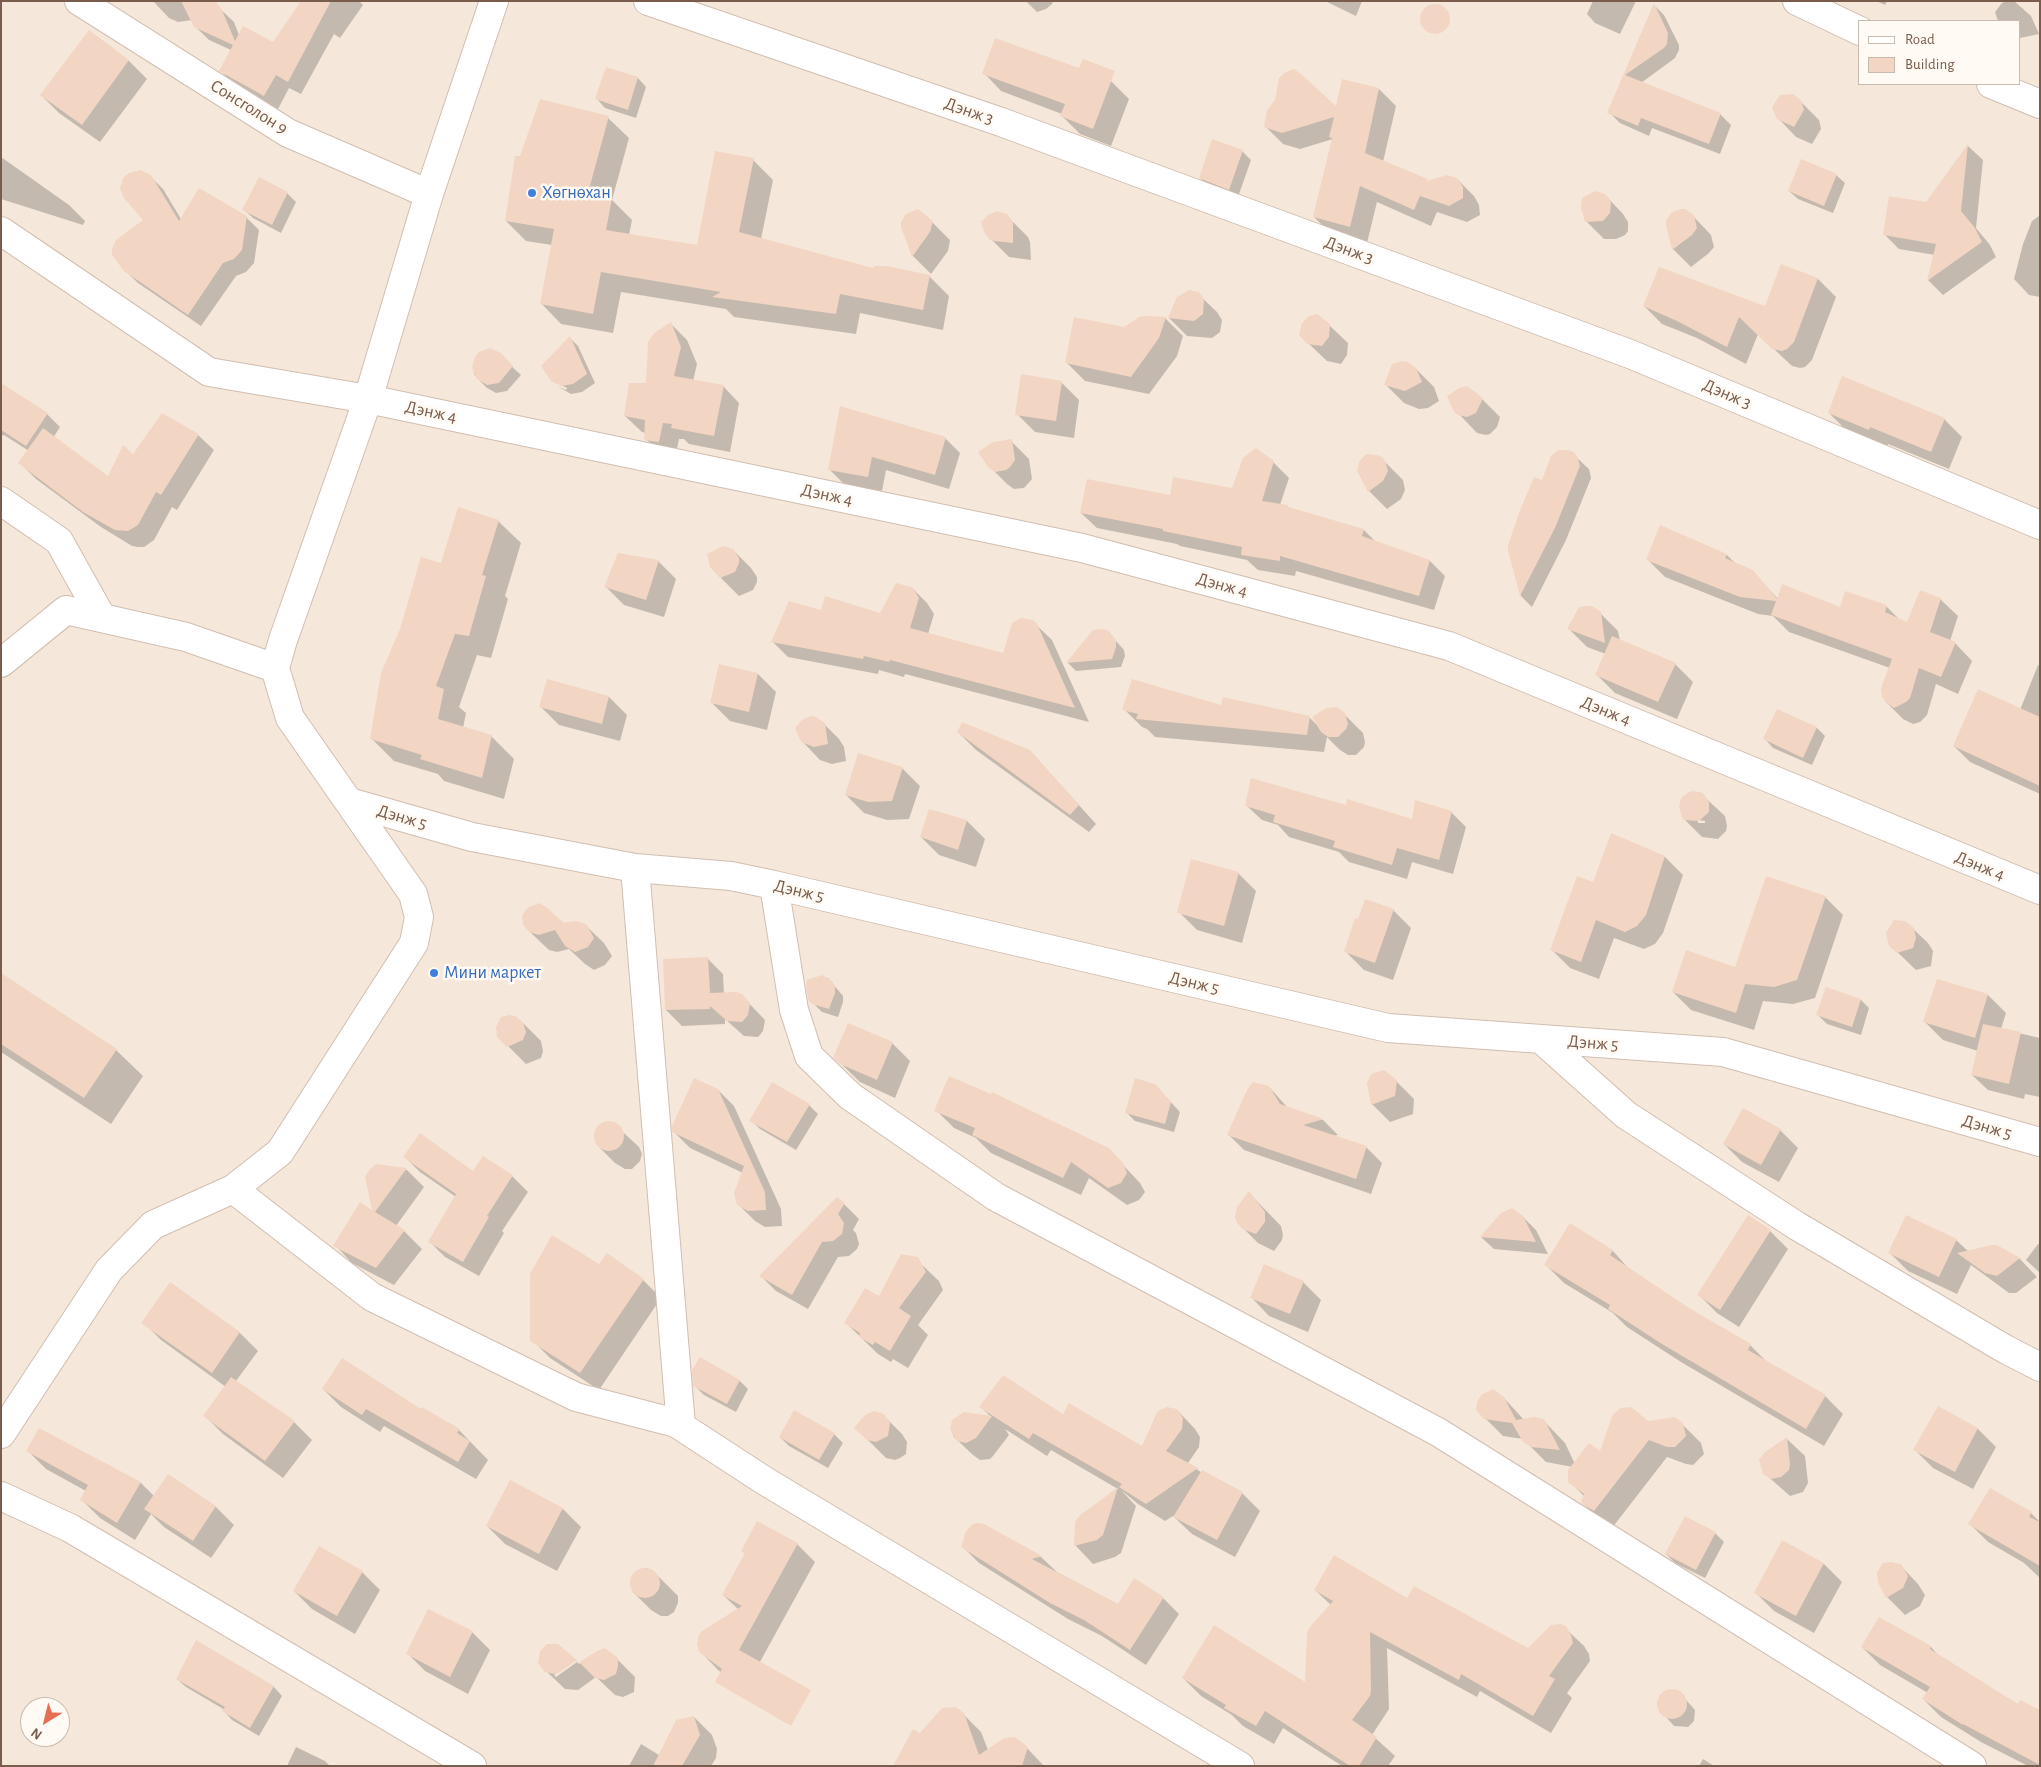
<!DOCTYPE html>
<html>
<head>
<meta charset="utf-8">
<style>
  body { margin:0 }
  #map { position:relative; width:2041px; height:1767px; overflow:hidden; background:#fdf6ec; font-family:"Alegreya Sans",sans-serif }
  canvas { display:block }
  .frame { position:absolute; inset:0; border:2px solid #7a5c4d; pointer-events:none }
  .legend { position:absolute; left:1858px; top:20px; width:162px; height:65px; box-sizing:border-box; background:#fffaf3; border:1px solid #cabbb1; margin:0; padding:6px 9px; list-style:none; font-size:15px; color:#7a5c4d }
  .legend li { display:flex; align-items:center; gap:10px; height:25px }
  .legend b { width:25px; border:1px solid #cabbb1 }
  .north { position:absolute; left:20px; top:1697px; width:50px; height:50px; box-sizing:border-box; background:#fffaf3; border:1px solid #cabbb1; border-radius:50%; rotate:216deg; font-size:14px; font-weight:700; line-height:20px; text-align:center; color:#7a5c4d }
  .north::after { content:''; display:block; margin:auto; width:18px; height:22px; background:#e76f51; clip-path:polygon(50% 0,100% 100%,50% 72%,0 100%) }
</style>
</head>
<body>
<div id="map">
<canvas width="2041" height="1767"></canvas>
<div class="frame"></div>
<ul class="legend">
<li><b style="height:6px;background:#fff"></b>Road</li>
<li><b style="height:14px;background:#f3d5c3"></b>Building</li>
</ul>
<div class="north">N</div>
</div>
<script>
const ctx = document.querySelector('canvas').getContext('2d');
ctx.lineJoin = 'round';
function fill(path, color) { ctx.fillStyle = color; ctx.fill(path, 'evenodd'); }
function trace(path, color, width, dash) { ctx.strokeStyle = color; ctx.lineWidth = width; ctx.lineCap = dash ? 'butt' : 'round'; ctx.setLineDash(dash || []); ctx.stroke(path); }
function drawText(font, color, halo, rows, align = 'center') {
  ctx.font = font + ' "Alegreya Sans",sans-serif'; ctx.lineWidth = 5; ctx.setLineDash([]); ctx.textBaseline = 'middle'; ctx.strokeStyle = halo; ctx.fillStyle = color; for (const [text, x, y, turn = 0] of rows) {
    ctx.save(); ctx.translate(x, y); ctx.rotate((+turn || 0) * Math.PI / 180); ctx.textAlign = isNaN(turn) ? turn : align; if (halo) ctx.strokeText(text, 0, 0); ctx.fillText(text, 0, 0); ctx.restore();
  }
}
fill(new Path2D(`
  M1,1H2040V1766H1ZM1860,21H2020V84H1860ZM30,1707H60V1737H30Z`), '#f5e8da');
fill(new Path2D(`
  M153,1H194L216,5L234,22L239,35L273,43L302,1H359L363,5L340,38L334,34L301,94L289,88L278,109L234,84L221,71L231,50L209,40L195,26L192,20L178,22L169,18Z
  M1026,1H1053L1052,4L1046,9L1037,12Z
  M1325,1H1362L1356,16Z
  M1593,1H1636L1620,34L1595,23L1587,14Z
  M1876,1H1887L1885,5Z
  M2007,1H2014L2031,16L2039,34L2020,38V21H1998L1995,12L2002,3Z
  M1654,5L1664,15L1679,45V50L1675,58L1641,83L1720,114L1731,125L1720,154L1652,128L1649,136L1620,123L1609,112Z
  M89,32L129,61L147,79L100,142L59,113L41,95Z
  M996,40L1111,81L1129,99L1111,146L1080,134L1062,116V114L1001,91L984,73Z
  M638,78L646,87L636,118L605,108L597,99Z
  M1379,89L1396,106L1383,162L1428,182L1457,179L1474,196L1479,205L1480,215L1467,222L1437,212L1431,226L1377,202L1367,243L1331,234L1314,217L1333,139L1300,149L1283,144L1266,127L1337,109Z
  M1800,101L1819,120L1821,129L1812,144L1796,137L1778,118Z
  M608,118L629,138L612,200L632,220L629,235L698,246L753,160L773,180L761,239L874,270L929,276L949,296L943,330L860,313L856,334L734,317L726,309L621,292L613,333L561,324L541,303L552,245L526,241L506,221L521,158Z
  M1968,146L1983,160L1976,228L1990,245L1996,257L1943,295L1928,280L1935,255L1899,249L1884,234L1927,203Z
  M1242,151L1251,160L1238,197L1209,187L1200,178Z
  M1,157L69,205L85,221L83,225L1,199Z
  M1836,175L1845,183L1833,213L1798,199L1789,191Z
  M150,176L163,189L181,219L246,217L259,230L254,263L246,272L236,276L201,326L138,283L125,270L145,220Z
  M287,193L296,202L281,233L253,218L244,210Z
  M1605,195L1623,214L1628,222V231L1625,235L1616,239H1604L1586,221Z
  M1006,215L1028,237L1030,242L1031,260L1009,257L991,239Z
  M1693,216L1711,235L1714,247L1709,253L1691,267L1673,249Z
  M2039,216H2040V297L2029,295L2014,279L2023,244L2032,221Z
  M932,222L950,240L948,251L931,274L913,256L902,227Z
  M1818,279L1836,297L1812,360L1805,367L1800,368L1792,366L1758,334L1746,364L1697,338L1662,324L1644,306L1766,308Z
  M1198,294L1217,312L1222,320L1220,332L1212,338L1187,336L1169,318Z
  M1165,318L1183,336L1177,356L1149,394L1085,381L1067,363L1124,328Z
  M671,324L687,340L697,364L693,381L723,386L739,403L730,452L689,444L684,439H679L675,458L662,456L646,439V433L642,432L625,416L648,384Z
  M1329,325L1348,343L1347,355L1341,364L1327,361L1308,343Z
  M570,338L578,346L595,383L582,392L571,394L557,386L566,390L567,388L555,382V383L552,380Z
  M495,351L521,375L507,391L496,393L487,388L477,378L474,374V363Z
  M1416,369L1434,387L1439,401L1428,408L1419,409L1404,403L1386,385Z
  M1061,382L1079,400L1074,438L1035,432L1017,414Z
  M1482,399L1500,417L1497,427L1490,434L1486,435L1477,433L1459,414Z
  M1,406L47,414L60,427L53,438L108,478L134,456L198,435L214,450L177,510L172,507L154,540L144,547H138L132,546L101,527L36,479L20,463L29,451L4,435L1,436Z
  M841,407L945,438L960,453L949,489L886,470L882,491L844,484L829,469Z
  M1829,413L1944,419L1962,437L1949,469L1888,444L1887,447L1847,431Z
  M1011,441L1029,459L1032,479L1024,488L1014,489L1007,484L989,466Z
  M1576,457L1589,469L1591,478L1566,540L1532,607L1521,596L1509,550L1542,482Z
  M1381,458L1403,480L1405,490L1401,499L1387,509L1369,491Z
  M1273,462L1289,478L1280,505L1364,530L1376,542L1430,561L1445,576L1434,610L1296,571L1295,576L1258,570L1247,560L1180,546L1177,544L1097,528L1081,513L1171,496L1233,490Z
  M498,521L521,543L505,596L508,599L491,658L477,655L459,707L466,713L463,728L491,736L514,759L504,799L444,781L438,774L394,761L371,738L442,565Z
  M733,550L751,568L757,577V582L753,590L739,596L721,578Z
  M1727,555L1736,564L1752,571L1778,599L1840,608L1886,606L1900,620L1908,623L1940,599L1958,616L1950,641L1955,643L1972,661L1958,694L1936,684L1927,715L1920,722L1913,724L1903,719L1885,701L1890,668L1789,632L1773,616L1758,614L1665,577L1647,559Z
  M658,561L676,579L664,617L624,605L606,587Z
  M912,588L927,603L934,614L928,634L1004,654L1032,621L1052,640L1089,722L905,674L904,677L879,670L878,674L788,657L773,642L822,612L880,614Z
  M1600,613L1618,631L1620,641L1675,664L1693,682L1677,719L1615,693L1597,675L1606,654L1587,647L1569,629Z
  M1108,632L1124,650L1125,656L1121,667L1076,671L1068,663Z
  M2038,665L2040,666V794L1970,762L1954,746L2020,710Z
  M758,674L776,692L767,730L730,721L712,703Z
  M609,697L627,715L620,741L559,725L541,707Z
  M1222,707L1309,717L1317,725L1344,714L1363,733L1365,742L1364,747L1356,755H1348L1340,750L1327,737L1324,752L1155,737L1147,729L1142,727L1124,709Z
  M1778,710L1817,728L1825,736L1812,765L1773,748L1765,739Z
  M820,720L839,739L844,747L846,761L832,764L820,760L802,741Z
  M958,732L1030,751L1096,824L1089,832L976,750Z
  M902,768L920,786L909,819L887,820L864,813L846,795Z
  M1699,792L1725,816L1727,826L1726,831L1718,839L1702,837L1684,819ZM1698,820L1705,821V823H1698Z
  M1247,806L1347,807L1412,821L1451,812L1466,827L1453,874L1412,862L1407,879L1349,862L1339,852L1289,837L1278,825L1262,820Z
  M930,810L967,821L985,839L976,867L939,855L921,837Z
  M1612,835L1665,857L1683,875L1663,933L1655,944L1644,949L1614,938L1599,979L1570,968L1552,950L1594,883Z
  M1238,873L1256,891L1242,943L1197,930L1179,912Z
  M1825,897L1843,915L1815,998L1793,1004L1763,1001L1754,1030L1691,1010L1673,992L1736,968Z
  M1393,910L1411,928L1393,980L1364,970L1346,952Z
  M563,925H585L604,943L612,956L605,965L594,970L585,964L569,949L557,952L549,950L530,932Z
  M1909,925L1928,943L1933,951L1931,966L1916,970L1890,945Z
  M708,959L723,974L724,994L741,995L765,1020L763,1031L758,1037L744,1036L725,1019V1024L682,1026L666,1010Z
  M1,974L116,1050L143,1076L111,1124L1,1052Z
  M816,977L828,978L843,996V1002L838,1017L822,1012L809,999Z
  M1988,995L2006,1013L2001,1029L2040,1038V1097L2025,1094L2024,1099L1988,1090L1972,1075L1978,1051L1943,1040L1925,1022Z
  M1861,1000L1869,1008L1861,1035L1827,1024L1818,1015Z
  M523,1023L541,1041L543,1051L541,1058L526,1064L498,1036Z
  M892,1043L910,1061L895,1098L860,1082L834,1057Z
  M1396,1081L1414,1099L1413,1114L1390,1122L1372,1104Z
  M1155,1085L1180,1112L1174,1132L1135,1121L1126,1112Z
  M1269,1087L1288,1108L1323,1120L1338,1135L1333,1136L1366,1147L1382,1163L1371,1194L1244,1150L1228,1134Z
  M718,1090L734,1106L781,1209L782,1226L765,1227L755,1221L738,1204L743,1173L690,1148L674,1132Z
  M809,1105L818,1114L796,1150L760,1129L751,1120Z
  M936,1110L1108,1149L1140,1183L1145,1192L1139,1200L1127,1205L1089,1178L1081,1195L991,1153L976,1138L954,1128Z
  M613,1123L639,1147L642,1154L640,1161L632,1169H625L615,1163L597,1145V1129L603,1124Z
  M1780,1130L1798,1148L1779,1182L1742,1162L1724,1144Z
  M405,1157L473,1173L483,1157L512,1176L528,1192L502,1231L504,1233L479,1276L445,1257L430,1242L456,1197L420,1172Z
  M376,1166L407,1170L424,1187L396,1226L404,1231L422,1249L394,1285L352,1263L335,1245L374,1213Z
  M1249,1193L1281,1226L1283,1235L1282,1240L1274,1251L1258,1243L1240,1225Z
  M844,1204L859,1219L853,1230L856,1233L859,1244L857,1249L849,1256L838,1257L808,1309L776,1291L761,1276Z
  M1523,1217L1536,1230L1548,1254L1494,1249L1481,1237Z
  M1748,1217L1770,1231L1788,1249L1739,1327L1717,1313L1699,1295Z
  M1571,1225L1613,1251L1630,1270L1688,1309L1750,1345L1769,1364L1825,1396L1843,1414L1824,1446L1681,1362L1627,1327L1613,1313L1564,1283L1546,1265Z
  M1956,1240L1969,1252L1997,1247L2020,1259L2037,1277L2016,1293H2009L1971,1265L1957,1294L1908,1271L1890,1253Z
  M2038,1244H2040V1273L2026,1260Z
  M920,1263L939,1281L943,1290L918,1325L928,1335L908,1368L893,1359L891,1362L878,1354L846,1323Z
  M600,1265L643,1280L661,1298L599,1390L550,1358L532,1340Z
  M1303,1282L1321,1300L1308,1332L1269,1316L1252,1298Z
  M171,1283L240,1333L258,1351L236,1381L294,1422L312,1440L283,1478L223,1434L205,1416L226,1387L161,1340L143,1322Z
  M700,1359L740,1381L748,1389L736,1412L704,1395L695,1386Z
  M323,1389L421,1411L459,1430L488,1460L476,1479L384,1426L380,1432L341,1407Z
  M1504,1398L1524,1420H1543L1565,1443L1575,1464L1600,1453L1648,1423L1679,1421L1701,1443L1704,1454L1693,1465L1686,1464L1667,1457L1612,1528L1601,1521L1583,1503L1585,1497L1569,1481L1573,1467L1546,1462L1523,1439L1503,1436L1485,1418Z
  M981,1407L1064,1415L1143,1448L1156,1415L1162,1409L1177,1410L1195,1429L1200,1437L1199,1447L1188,1463L1202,1473L1242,1493L1260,1511L1235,1557L1192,1534L1173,1516L1165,1521L1138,1504L1121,1490L1136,1506L1121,1553L1115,1557L1093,1564L1076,1546V1523L1081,1515L1118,1489L1051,1450L1047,1456L1005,1429L1009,1435L993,1456L990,1459L980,1460L973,1455L954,1437L951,1429L991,1417Z
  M1938,1408L1978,1429L1996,1447L1973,1489L1933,1468L1915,1450Z
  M883,1415L902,1434L907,1442L906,1454L900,1458L895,1460L886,1458L856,1428Z
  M834,1434L843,1443L828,1468L789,1446L780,1437Z
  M1787,1439L1805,1456L1808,1483L1803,1492L1790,1496L1764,1473Z
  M28,1451L141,1483L154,1496L169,1475L216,1507L234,1525L211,1558L164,1527L151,1514L135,1540L100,1518L82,1500L86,1491L46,1469Z
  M511,1481L563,1509L581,1527L557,1571L505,1544L487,1526Z
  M2031,1513L2040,1522V1578L2024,1563L1988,1542L1970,1524Z
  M984,1525L1041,1557L1057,1572L1119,1605L1163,1598L1179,1614L1146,1665L1102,1636L1068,1619L979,1563L963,1547Z
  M1715,1533L1724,1542L1705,1578L1675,1563L1666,1554Z
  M1783,1542L1824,1564L1842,1582L1814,1633L1774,1611L1756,1593Z
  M797,1544L815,1562L745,1689L718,1670L700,1651L738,1609L723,1595L746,1554L742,1551Z
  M1900,1565L1918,1584L1925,1595L1920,1606L1905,1615L1887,1597Z
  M647,1568L659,1577L678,1596V1603L674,1612L668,1616H661L651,1610L633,1592L632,1580L636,1573Z
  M362,1572L380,1590L355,1634L312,1609L294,1591Z
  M1315,1590L1408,1600L1528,1650L1565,1628L1584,1646L1589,1654L1590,1661L1567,1693L1572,1698L1551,1733L1480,1691L1477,1697L1387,1648L1389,1709L1372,1735L1395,1756L1388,1766H1342L1283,1728L1274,1744L1243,1726L1232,1715L1201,1696L1183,1678L1306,1685L1331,1605Z
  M1879,1618L1931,1647L1939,1656L2018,1706L2040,1712V1766H2028L1981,1742L1941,1717L1923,1699L1928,1693L1880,1665L1862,1647Z
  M472,1632L490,1650L468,1694L425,1671L407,1653Z
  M196,1642L274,1687L282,1696L259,1736L232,1720L224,1711L225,1710L186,1687L177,1679Z
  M557,1645L577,1661H573L554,1675L556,1677L577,1662L579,1664L597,1652L617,1659L635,1677L634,1692L623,1697L615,1695L596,1677L578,1690L565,1689L546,1671Z
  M1668,1691L1679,1692L1695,1710L1694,1721L1688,1727L1674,1726L1658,1708L1660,1697Z
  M963,1714L981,1732L988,1750L1027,1748L1044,1766H894L921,1735Z
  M694,1717L712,1735L717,1749L716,1758L711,1766H629L641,1744L659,1755Z
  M296,1747L325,1761L330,1766H287Z
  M1703,1759L1714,1766H1699Z`), '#0003');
fill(new Path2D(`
  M181,1H215L221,8L235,41L243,26L273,42L301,1H331L288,82L276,75L264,96L219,71L233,45L194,27Z
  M1654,3L1668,33L1667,44L1664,48L1625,75L1721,113L1709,144L1641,118L1638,126L1607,113Z
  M1420 19a15 15 0 1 1 30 0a15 15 0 1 1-30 0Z
  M89,30L129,60L82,125L40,95Z
  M995,38L1079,68L1083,59L1115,71L1093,129L1060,116L1065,104L982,74Z
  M606,67L638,77L628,110L595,99Z
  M1294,69L1301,74L1336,106L1342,79L1379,88L1365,153L1428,179L1427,181L1447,175L1457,178L1463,187V198L1449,206L1420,196L1414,210L1360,186L1350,227L1313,217L1332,138L1329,137L1334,117L1282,133L1264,127L1267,110L1275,100L1279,78L1286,72Z
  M1793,94L1801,100L1804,110L1794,127L1777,119L1772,107L1780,95Z
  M540,99L609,116L588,193L612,198L606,230L697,245L715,151L754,158L739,232L873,268L874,266H887L930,275L923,310L840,294L836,314L712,297L721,292L601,272L593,314L540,304L554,229L505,221L515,156H520Z
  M1212,139L1243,150L1229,190L1199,178Z
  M1968,144L1961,211L1975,228L1982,242L1927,281L1936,244L1883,235L1889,196L1926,202Z
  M1801,159L1837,174L1824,206L1788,191Z
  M140,170L151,175L179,221L199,188L247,216L242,250L234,259L223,263L188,315L124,271L112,255V249L116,240L143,220L124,198L120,188L123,178L129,173Z
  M259,177L288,192L272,225L242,210Z
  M1595,191L1605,194L1609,198L1611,203L1610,213L1603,221L1585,222L1581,208L1582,198Z
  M918,209L933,221L930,232L912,257L901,227V222L906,214Z
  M1680,209H1685L1694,215L1697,228L1692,235L1672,250L1666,226V221L1671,213Z
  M997,211L1007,214L1013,222V243L994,241L990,240L984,232L981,222L988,215Z
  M1781,264L1818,278L1794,342L1787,349L1782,351L1772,349L1739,317L1727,347L1677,321L1643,306L1659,267L1765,306Z
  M1189,290L1199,292L1202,296L1204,301L1203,314L1194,321L1168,318L1177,297Z
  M1317,314L1330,324L1329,337L1322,346L1307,344L1299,335L1302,323L1309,316Z
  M1145,316L1166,317L1159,338L1131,377L1065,363L1074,317L1124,327L1139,317Z
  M671,322L681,347L674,376L724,385L714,436L671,428L672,424L663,423L659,442L644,440L645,420L624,416L629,383H646L648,342L654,333Z
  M570,336L587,374L573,384L561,386L551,381L541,366Z
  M490,348L501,353L513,366L499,383L487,385L477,379L472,368L475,357L479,352Z
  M1402,361L1408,362L1416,368L1422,382L1405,391L1384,385L1392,364Z
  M1021,374L1062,381L1056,421L1015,415Z
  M1842,376L1945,418L1931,452L1870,427L1869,430L1828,413Z
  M1,383L48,413L26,446L1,430Z
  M1467,386L1483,398L1476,413L1467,417L1458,415L1454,412L1447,396L1459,388Z
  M840,406L946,437L935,475L872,457L868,477L828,470Z
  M162,413L199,434L161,495L156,492L138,525L128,531L115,530L83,512L18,463L43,428L108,476L123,445L133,454Z
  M1012,439L1015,460L1010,467L1006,470L995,472L988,467L978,452L993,442Z
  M1256,448L1274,461L1262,501L1288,505V507L1364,529L1362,536L1430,560L1419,596L1280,556V561L1241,555L1242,547L1163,531V529L1080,513L1087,479L1170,495L1173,477L1232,488L1243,458Z
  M1558,450H1568L1574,452L1577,456L1580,466L1555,528L1520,596L1508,550V545L1519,513L1534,477L1542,480L1551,456Z
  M1366,454L1377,455L1382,457L1385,461L1388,471L1383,481L1368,492L1357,471L1359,462Z
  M458,507L499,520L482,575L486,576L469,636L455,634L436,686L444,689L438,719L492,735L482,778L420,759L422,755L370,739L381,673L400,629L421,557L441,563Z
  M1660,525L1727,554L1725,558L1753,570L1777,599L1782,584L1840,607L1845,591L1887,605L1885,612L1907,622L1920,590L1941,598L1930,632L1956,642L1941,677L1919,668L1910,698L1906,702L1894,708L1888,704L1882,697L1881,688L1892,659L1771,615L1776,601L1740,597L1646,560Z
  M723,546L733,549L739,558V563L735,572L720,578L710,567L707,554Z
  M618,553L659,560L646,600L604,587Z
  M896,583L912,587L919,598L910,628L1003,653L1012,623L1021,618L1033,620L1037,624L1075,708L890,660L889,662L864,656L863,659L771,642L789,601L821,610L825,596L880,613Z
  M1587,606H1592L1601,612L1605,643L1567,629L1579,607Z
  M1103,629L1109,631L1116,640V647L1112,659L1066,663L1093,630Z
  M1612,636L1676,663L1658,702L1595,675Z
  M719,664L758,673L749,712L710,703Z
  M547,679L609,696L602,724L539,707Z
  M1132,679L1221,705L1223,697L1310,716L1307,735L1136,719L1138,714L1122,710Z
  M1978,689L2040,717V786L1953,746Z
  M1337,707L1345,713L1348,724L1346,729L1338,737H1328L1321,732L1312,717L1326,708Z
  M1777,709L1817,727L1803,758L1763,739Z
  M811,716L816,717L825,723L828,744L814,747L801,742L795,728L802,720Z
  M962,722L1030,750L1079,805L1070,815L957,732Z
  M858,753L903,767L892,801L868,802L845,795Z
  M1251,778L1346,805L1347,799L1412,819L1415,800L1452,811L1439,860L1397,848L1392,865L1333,847L1335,841L1273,822L1275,815L1245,806Z
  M1693,791L1703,793L1709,802V812L1699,821L1683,820L1679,807L1681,798L1689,792Z
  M929,809L967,820L958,850L920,837Z
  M1611,833L1665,856L1646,915L1637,926L1625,932L1596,920L1581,962L1550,950L1577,876L1593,882Z
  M1191,859L1239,872L1224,926L1177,913Z
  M1766,876L1826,896L1797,980L1774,987L1745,984L1736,1013L1672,992L1686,950L1735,967Z
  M1365,899L1394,909L1375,963L1344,952L1355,918L1358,919Z
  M539,903L546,907L564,923L576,921L586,924L594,938L588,947L575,952L565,946L555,930L539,935L529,932L523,925L522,916L527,908Z
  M1894,920L1905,921L1914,928L1916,938L1913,948L1897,953L1889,946L1886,933Z
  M708,957L710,993L736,992L742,994L750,1003L748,1015L742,1022L727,1021L710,1006V1009L665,1010L663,959Z
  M1,973L117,1049L84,1098L1,1044Z
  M822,975L832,981L835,987V993L829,1009L812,1004L808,1000L806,985L807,980Z
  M1937,979L1988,994L1975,1038L1923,1022Z
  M1826,987L1861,999L1852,1027L1816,1015Z
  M509,1015L515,1016L523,1022L526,1032L523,1040L507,1047L497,1037L496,1027L501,1017Z
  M848,1023L893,1042L877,1080L840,1064L833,1058Z
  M1983,1024L2021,1032L2009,1084L1971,1075Z
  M1384,1070L1397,1080L1395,1096L1371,1105L1367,1083L1371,1074Z
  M949,1076L991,1094L992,1092L1109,1148L1123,1163L1127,1173L1121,1183L1108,1188L1071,1162L1063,1178L972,1135L975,1128L934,1111Z
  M694,1078L718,1089L765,1192L766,1210L748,1211L737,1205L734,1193L744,1166L672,1132V1126Z
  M1135,1078L1155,1084L1171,1102L1165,1124L1125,1113Z
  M772,1082L810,1104L787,1142L749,1121Z
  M1253,1082L1269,1086L1280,1104L1324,1119L1303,1125L1367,1146L1356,1179L1227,1135L1247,1090Z
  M1743,1108L1781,1129L1761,1165L1723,1144Z
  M594 1136a15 15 0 1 1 30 0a15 15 0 1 1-30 0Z
  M420,1133L473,1171L483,1156L513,1175L487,1216L489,1217L463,1262L428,1242L456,1194L403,1157Z
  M376,1164L407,1168L375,1212L405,1230L376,1268L333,1246L360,1202L372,1210L365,1177L370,1169Z
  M1249,1191L1265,1212V1222L1256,1234L1242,1229L1236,1221L1235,1217L1237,1207Z
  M837,1197L845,1203L838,1214L844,1223L842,1234L833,1241L822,1242L792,1295L759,1276Z
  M1512,1208L1523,1216L1536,1242L1480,1237L1501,1213Z
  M1748,1215L1771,1230L1720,1310L1697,1295Z
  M1906,1215L1957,1239L1939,1277L1888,1253Z
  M1570,1223L1613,1250L1610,1255L1689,1308L1751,1344L1748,1350L1826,1395L1806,1429L1662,1344L1608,1309L1610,1305L1544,1265Z
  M552,1235L599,1264L607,1253L644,1279L580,1373L530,1341V1274Z
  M1992,1245H1997L2020,1258L1997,1276L1985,1273L1957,1253Z
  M901,1254L918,1257L926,1272L899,1308L911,1316L890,1351L875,1342L873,1345L859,1337L860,1333L844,1323L865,1288L879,1296Z
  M1264,1264L1304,1281L1290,1314L1250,1298Z
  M170,1282L240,1332L212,1373L141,1323Z
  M700,1357L740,1380L727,1404L693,1386L692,1370Z
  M342,1358L421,1409L422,1407L460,1429L457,1433L470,1441L458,1462L366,1409L362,1415L322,1389Z
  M1003,1375L1063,1414L1069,1403L1142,1446L1158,1411L1167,1407L1177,1409L1183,1418L1182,1429L1166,1451L1198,1468L1146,1504L1119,1487L1122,1484L1033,1433L1029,1439L979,1407Z
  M231,1377L295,1421L265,1461L203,1416Z
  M1493,1389L1504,1397L1516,1420L1534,1417L1544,1419L1560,1450L1531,1447L1523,1442L1512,1423L1484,1419L1476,1410L1477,1402L1482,1394Z
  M1938,1406L1978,1428L1955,1472L1913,1450Z
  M1631,1407L1648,1421L1675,1417L1683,1423L1686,1436L1675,1447H1667L1649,1440L1594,1511L1581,1503L1584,1494L1568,1482V1470L1589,1443L1600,1451L1613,1414L1621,1408Z
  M794,1410L835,1433L819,1460L779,1437Z
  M874,1411L884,1414L890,1423L888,1436L876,1442L867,1440L854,1428L865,1415Z
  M964,1412L992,1416L976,1438L966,1443L957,1441L950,1429L952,1420Z
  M39,1428L141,1482L117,1523L80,1500L88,1485L26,1451Z
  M1787,1437L1790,1465L1789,1470L1781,1477L1771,1479L1763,1474L1759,1460L1765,1452Z
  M1202,1470L1243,1492L1217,1540L1173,1517Z
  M168,1474L216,1506L193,1541L144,1509Z
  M510,1480L563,1508L539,1554L486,1526Z
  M1118,1487L1103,1535L1097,1540L1074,1546L1075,1522L1077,1518Z
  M1990,1488L2032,1512L2029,1517L2040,1522V1566L1968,1524Z
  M1685,1516L1716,1532L1696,1570L1665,1554Z
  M757,1521L798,1543L739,1650L811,1690L791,1726L715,1682L722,1669L699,1652L697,1644L699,1635L702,1631L742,1606L722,1595L745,1553L741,1551Z
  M978,1523L984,1524L1042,1556L1032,1559L1118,1604L1134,1578L1164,1597L1130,1650L1084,1620L1050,1603L961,1547L966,1531L973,1524Z
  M1782,1540L1824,1563L1796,1616L1754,1593Z
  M319,1546L363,1571L337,1616L293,1591Z
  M1334,1555L1407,1598L1414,1586L1528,1648L1551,1625L1561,1624L1566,1626L1571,1635L1573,1643L1549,1676L1555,1679L1533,1716L1461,1674L1459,1680L1370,1632L1371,1691L1370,1696L1352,1720L1377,1737L1359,1766H1350L1265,1711L1256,1726L1224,1708L1226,1705L1182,1678L1214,1625L1305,1682L1307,1633L1309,1628L1333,1601L1314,1590Z
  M1891,1562L1901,1564L1908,1576L1903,1588L1886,1598L1878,1583L1877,1572L1883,1563Z
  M630 1583a15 15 0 1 1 30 0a15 15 0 1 1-30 0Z
  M428,1609L473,1631L450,1677L406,1654Z
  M1879,1617L1931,1646L1930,1649L2018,1704L2020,1700L2040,1710V1765L1963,1724V1725L1922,1699L1930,1687L1861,1647Z
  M196,1640L274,1686L250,1728L222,1711L225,1707L176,1679Z
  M547,1644H558L577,1660L560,1672L555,1674L545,1672L538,1663L540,1651Z
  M605,1648L618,1658V1666L616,1674L604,1680L595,1678L579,1662L597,1651Z
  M1657 1704a15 15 0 1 1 30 0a15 15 0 1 1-30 0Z
  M955,1707L964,1713L979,1755L1004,1738L1015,1737L1028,1747L1022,1766H893L913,1729L920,1733L942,1708Z
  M694,1716L700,1735L682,1766H653L676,1720Z`), '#f3d5c3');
const minor = new Path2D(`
  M79,1L288,133L429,194
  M648,1L1001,122L1630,354L2040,525
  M1797,1L1860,31
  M1991,84L2040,104
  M1,231L209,372L368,399L1082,548L1449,646L2040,890
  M1,501L59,541L102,618
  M1,663L66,610L186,637L275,668
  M349,802L472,837L635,868L731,876L774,885L1388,1028L1723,1052L2040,1142
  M635,868L681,1426
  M774,885L794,1010L809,1056L850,1096L996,1197L1438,1432L1972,1766
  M1542,1040L1626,1115L1797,1226L2005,1349L2040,1367
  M233,1189L372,1297L576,1397L676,1423L765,1481L1240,1766
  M1,1434L109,1270L153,1225L233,1189L280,1152L414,943L419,917L413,894L290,718L275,668L283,640L368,399L429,194L494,1
  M1,1496L70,1528L472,1766`);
trace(minor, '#d1beb0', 30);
trace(minor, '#fff', 28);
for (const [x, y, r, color] of [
  [532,193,5,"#3f7fe0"],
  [434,973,5,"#3f7fe0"]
]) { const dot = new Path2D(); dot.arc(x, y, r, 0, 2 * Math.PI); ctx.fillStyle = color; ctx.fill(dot); trace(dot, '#fffaf3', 2); }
drawText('18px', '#7a5c4d', '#fffaf3', [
  ["Сонсголон 9",249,107,32],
  ["Дэнж 3",969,111,19],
  ["Дэнж 3",1349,250,20],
  ["Дэнж 3",1727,394,23],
  ["Дэнж 4",431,412,12],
  ["Дэнж 4",827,495,12],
  ["Дэнж 4",1222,585,15],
  ["Дэнж 4",1606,711,22],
  ["Дэнж 5",402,817,16],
  ["Дэнж 4",1980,866,22],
  ["Дэнж 5",799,891,13],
  ["Дэнж 5",1194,983,13],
  ["Дэнж 5",1593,1043,4],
  ["Дэнж 5",1987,1127,16]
]);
drawText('18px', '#366cbe', '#fffaf3', [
  ["Хөгнөхан",542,193],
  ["Мини маркет",444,973]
], 'left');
</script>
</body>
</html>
